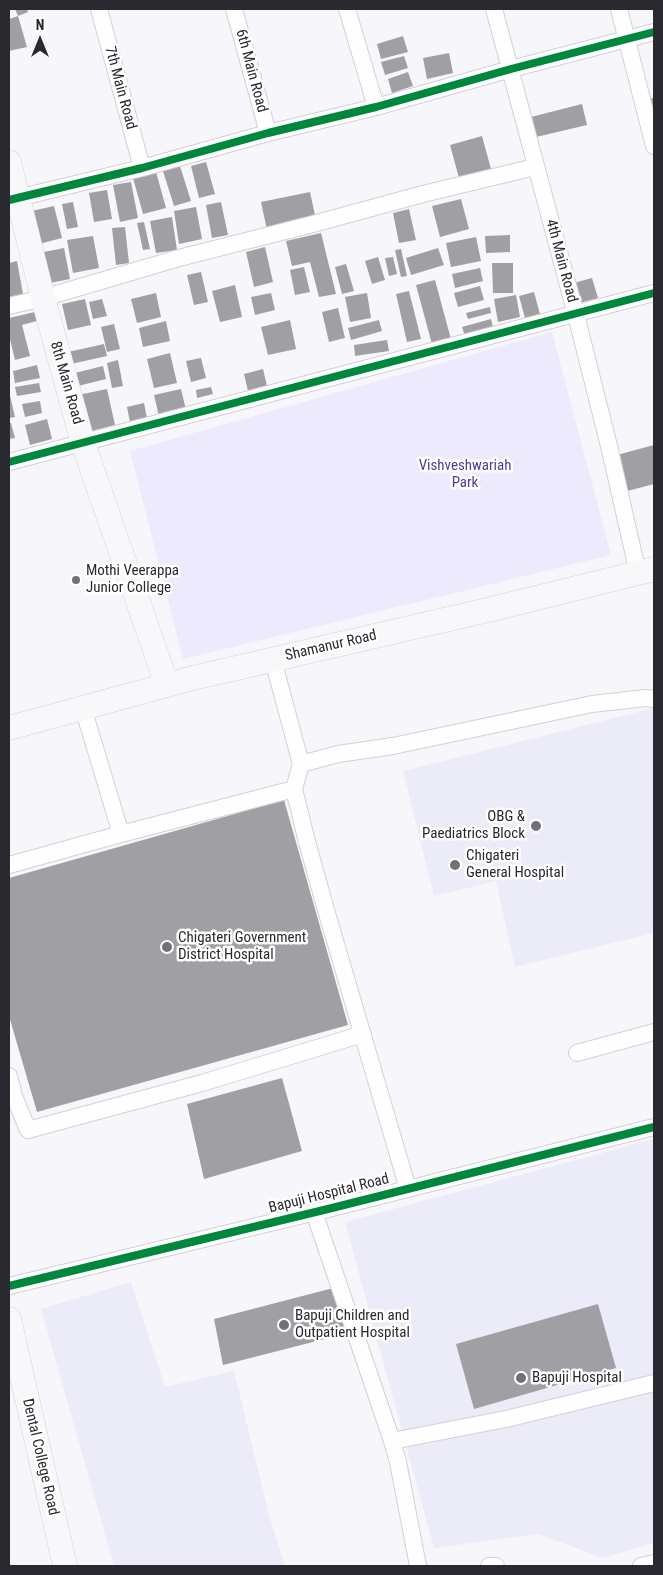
<!DOCTYPE html>
<html>
<head>
<meta charset="utf-8">
<style>
  body { margin:0 }
  #map { position:relative; width:663px; height:1575px; overflow:hidden; background:#f6f6fb; font-family:"Roboto Condensed",sans-serif }
  canvas { display:block }
  .frame { position:absolute; inset:0; border:10px solid #29292f; pointer-events:none }
  .north { position:absolute; left:15px; top:15px; width:50px; height:50px; -webkit-text-stroke:4px #fff; paint-order:stroke; rotate:0deg; font-size:14px; font-weight:700; line-height:20px; text-align:center; color:#29292f }
  .north::after { content:''; display:block; margin:auto; width:18px; height:22px; background:#29292f; clip-path:polygon(50% 0,100% 100%,50% 72%,0 100%) }
</style>
</head>
<body>
<div id="map">
<canvas width="663" height="1575"></canvas>
<div class="frame"></div>
<div class="north">N</div>
</div>
<script>
const ctx = document.querySelector('canvas').getContext('2d');
ctx.lineJoin = 'round';
function fill(path, color) { ctx.fillStyle = color; ctx.fill(path, 'evenodd'); }
function trace(path, color, width, dash) { ctx.strokeStyle = color; ctx.lineWidth = width; ctx.lineCap = dash ? 'butt' : 'round'; ctx.setLineDash(dash || []); ctx.stroke(path); }
function drawText(font, color, halo, rows, align = 'center') {
  ctx.font = font + ' "Roboto Condensed",sans-serif'; ctx.lineWidth = 5; ctx.setLineDash([]); ctx.textBaseline = 'middle'; ctx.strokeStyle = halo; ctx.fillStyle = color; for (const [text, x, y, turn = 0] of rows) {
    ctx.save(); ctx.translate(x, y); ctx.rotate((+turn || 0) * Math.PI / 180); ctx.textAlign = isNaN(turn) ? turn : align; if (halo) ctx.strokeText(text, 0, 0); ctx.fillText(text, 0, 0); ctx.restore();
  }
}
fill(new Path2D(`
  M654,708V933L515,967L496,881L434,896L403,771Z
  M654,1139V1543L603,1558L538,1534L434,1548L345,1222Z
  M131,1282L165,1387L234,1371L270,1519L285,1566H114L41,1309Z`), '#ececf9');
fill(new Path2D(`
  M552,332L611,555L183,659L130,451Z`), '#eceafc');
fill(new Path2D(`
  M15,9H27L28,12L18,16Z
  M18,16L27,47L9,51V19Z
  M403,36L408,52L381,59L377,44Z
  M449,53L453,73L427,79L423,58Z
  M404,56L408,68L385,75L381,62Z
  M408,72L413,86L392,93L388,79Z
  M654,98V123L648,99Z
  M582,104L587,125L532,138L527,118Z
  M482,136L491,169L459,178L450,145Z
  M206,162L215,194L199,198L191,166Z
  M179,163L191,201L174,206L162,168Z
  M156,172L166,208L143,214L133,178Z
  M131,182L138,218L120,222L113,185Z
  M107,190L112,219L94,222L89,193Z
  M310,192L316,220L267,230L261,202Z
  M461,199L469,229L440,237L432,206Z
  M73,202L78,227L67,229L62,204Z
  M221,202L228,235L212,238L206,205Z
  M54,206L62,238L35,245L27,212Z
  M196,207L202,239L179,244L174,211Z
  M409,209L416,240L399,243L393,213Z
  M172,217L177,250L156,253L150,221Z
  M144,222L150,249L143,250L137,223Z
  M125,227L129,263L116,265L112,228Z
  M321,233L336,294L319,297L310,262L292,266L286,241Z
  M510,235V252L486,253L485,236Z
  M93,236L99,268L73,273L67,240Z
  M476,237L481,261L451,267L446,243Z
  M265,247L273,282L254,287L246,252Z
  M64,248L70,279L45,284L39,253Z
  M438,248L444,265L411,275L406,258Z
  M401,249L407,276L401,277L395,250Z
  M378,257L385,280L372,284L365,261Z
  M393,257L397,274L389,276L385,258Z
  M17,261L23,294L9,297V263Z
  M492,263H513V293H493Z
  M346,264L354,291L342,294L335,267Z
  M304,267L310,292L295,295L290,270Z
  M480,268L483,281L455,288L452,274Z
  M201,272L208,302L194,305L187,275Z
  M592,278L598,298L575,304L570,284Z
  M435,280L452,343L433,348L416,285Z
  M235,285L242,317L220,322L212,291Z
  M480,286L484,300L458,307L454,293Z
  M409,291L421,339L407,342L396,294Z
  M534,292L541,318L526,322L519,296Z
  M156,293L161,317L137,323L131,299Z
  M271,293L275,310L255,315L251,297Z
  M367,293L371,318L350,322L345,297Z
  M516,295L520,317L498,322L494,299Z
  M85,299L91,325L68,330L62,304Z
  M102,299L107,316L93,319L89,302Z
  M490,307L491,313L468,319L466,313Z
  M338,308L345,338L329,342L322,312Z
  M35,312L37,321L22,325L30,356L15,360L9,335V318Z
  M491,319L493,328L465,336L462,327Z
  M290,320L296,349L268,355L261,327Z
  M379,320L382,331L351,340L348,328Z
  M166,321L170,341L143,347L139,328Z
  M114,324L120,349L107,352L101,327Z
  M387,340L389,351L355,356L354,345Z
  M104,344L107,356L71,364L68,352Z
  M170,353L177,383L154,388L147,359Z
  M201,358L206,378L191,382L186,361Z
  M118,360L123,386L112,388L107,363Z
  M37,365L40,378L15,383L13,371Z
  M103,366L106,379L78,386L75,373Z
  M263,369L267,386L248,391L244,374Z
  M39,383L41,392L17,396L15,387Z
  M211,387L213,394L197,398L196,390Z
  M107,389L115,425L87,432L78,395Z
  M181,389L186,410L159,416L154,395Z
  M9,391L15,417L9,418Z
  M40,401L42,413L25,417L22,404Z
  M144,403L147,418L130,422L127,407Z
  M47,419L52,439L30,445L25,425Z
  M9,423H11L15,438L9,439Z
  M654,445V484L627,491L617,455Z
  M284,800L348,1025L37,1112L9,1016V878Z
  M282,1078L302,1151L204,1179L187,1104Z
  M341,1286L356,1331L223,1365L214,1319Z
  M598,1304L616,1368L474,1409L456,1344Z`), '#a0a0a4');
const street = new Path2D(`
  M99,9L142,168
  M234,9L268,133
  M347,9L376,107
  M494,9L576,315L609,446L638,573
  M619,9L654,146
  M9,200L142,168L268,133L376,107L511,69L654,32
  M9,306L43,298L179,258L313,224L423,194L535,167
  M9,462L654,293
  M273,660L301,764L338,754L393,746L592,704L645,698L654,699
  M83,708L121,834
  M294,789L306,838L326,910L408,1189
  M9,865L121,834L294,789L301,764
  M577,1053L654,1032
  M9,1076L14,1096L28,1130L202,1083L363,1034
  M314,1212L392,1441L398,1462L418,1566
  M9,1286L328,1209L654,1127
  M392,1441L506,1419L654,1383
  M489,1566H496
  M641,1566L654,1563`);
const secondary = new Path2D(`
  M9,162L43,298L83,443L167,685
  M9,728L193,678L492,609L654,569
  M9,1319L65,1566`);
trace(street, '#d1d1d7', 18);
trace(secondary, '#d1d1d7', 25);
trace(street, '#fefefe', 16);
trace(secondary, '#f8f8fa', 24);
trace(new Path2D(`
  M9,200L142,168L268,133L376,107L511,69L654,32
  M9,462L654,293
  M9,1286L328,1209L654,1127`), '#00873e', 8);
for (const [x, y, r, color] of [
  [76,580,5,"#717176"],
  [536,826,6,"#717176"],
  [455,865,6,"#717176"],
  [167,947,6,"#717176"],
  [284,1325,6,"#717176"],
  [521,1378,6,"#717176"]
]) { const dot = new Path2D(); dot.arc(x, y, r, 0, 2 * Math.PI); ctx.fillStyle = color; ctx.fill(dot); trace(dot, '#fff', 2); }
drawText('15px', '#29292f', '#fff', [
  ["6th Main Road",251,71,75],
  ["7th Main Road",120,88,75],
  ["4th Main Road",561,261,75],
  ["8th Main Road",66,383,74],
  ["Shamanur Road",331,646,-13],
  ["Bapuji Hospital Road",329,1194,-14],
  ["Dental College Road",40,1457,77]
]);
drawText('15px', '#513b9e', '#fff', [
  ["Vishveshwariah",465,466],
  ["Park",465,483]
]);
drawText('15px', '#29292f', '#fff', [
  ["Mothi Veerappa",86,571],
  ["Junior College",86,588],
  ["OBG &",525,817,"right"],
  ["Paediatrics Block",525,834,"right"],
  ["Chigateri",466,856],
  ["General Hospital",466,873],
  ["Chigateri Government",178,938],
  ["District Hospital",178,955],
  ["Bapuji Children and",295,1316],
  ["Outpatient Hospital",295,1333],
  ["Bapuji Hospital",532,1378]
], 'left');
</script>
</body>
</html>
